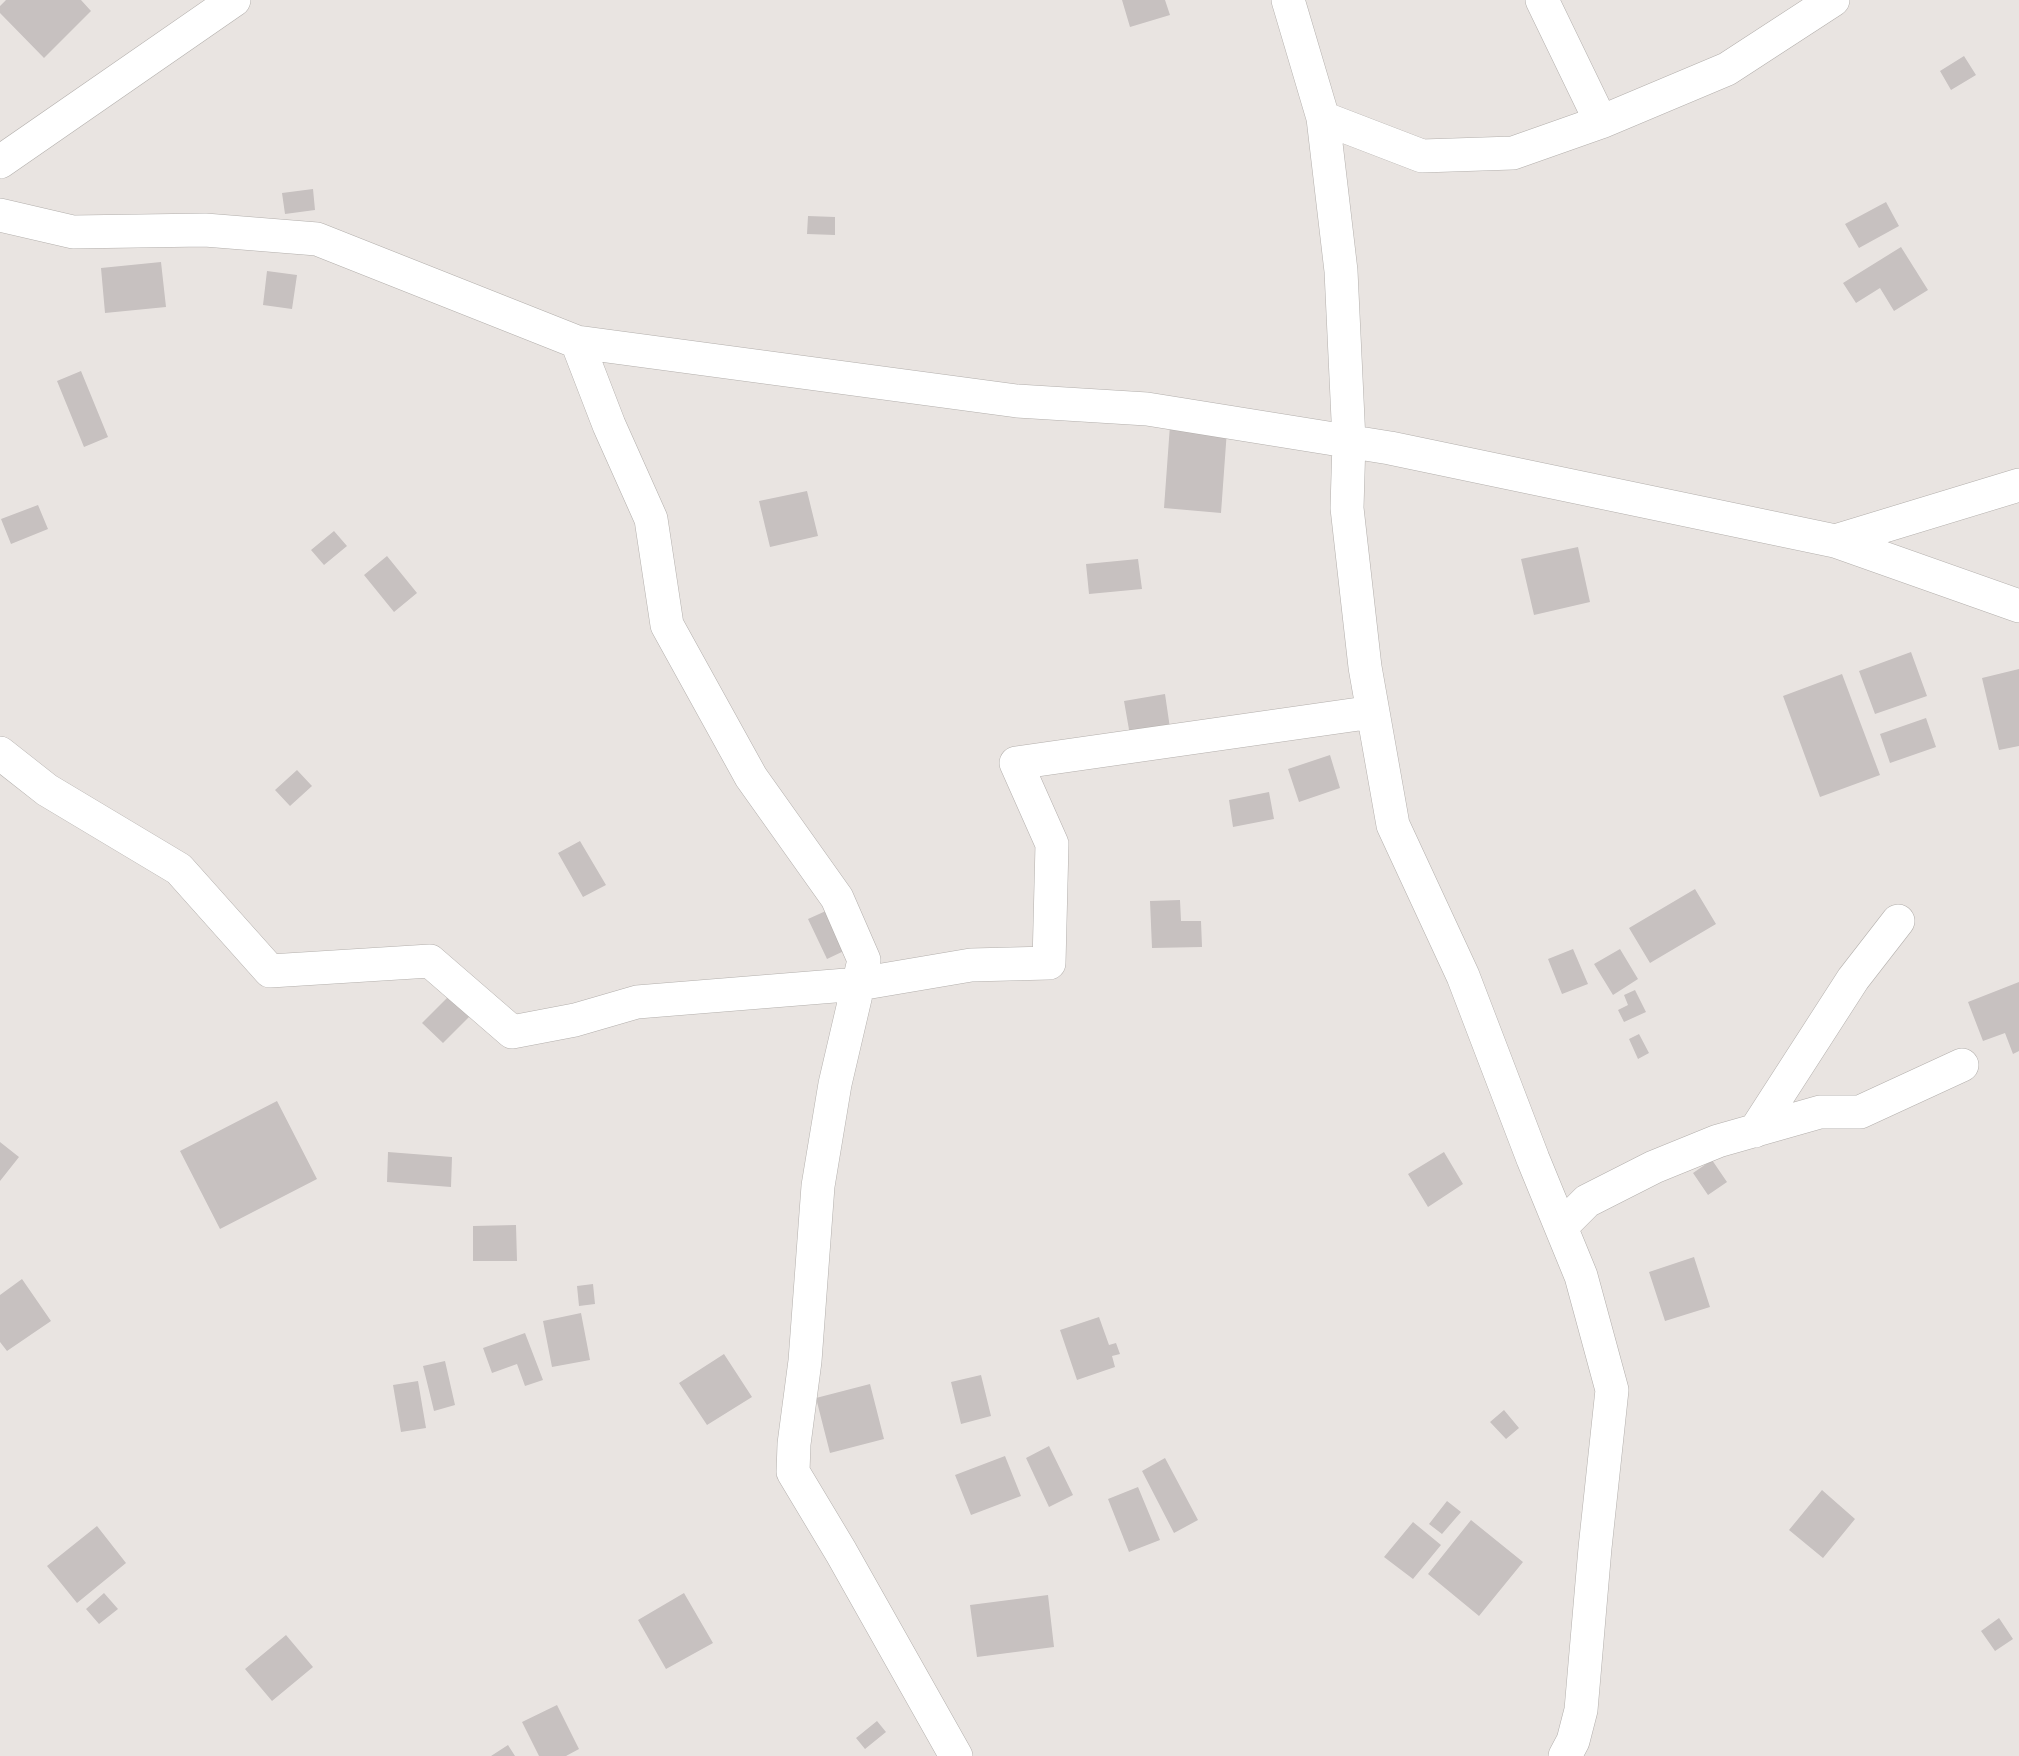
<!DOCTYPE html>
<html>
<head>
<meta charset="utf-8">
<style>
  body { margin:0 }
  canvas { display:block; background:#e9e4e1 }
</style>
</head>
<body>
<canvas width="2019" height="1756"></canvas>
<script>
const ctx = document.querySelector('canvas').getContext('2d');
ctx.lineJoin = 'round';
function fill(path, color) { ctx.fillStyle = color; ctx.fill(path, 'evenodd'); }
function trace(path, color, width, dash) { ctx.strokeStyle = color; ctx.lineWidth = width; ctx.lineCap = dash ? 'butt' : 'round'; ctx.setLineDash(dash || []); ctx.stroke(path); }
fill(new Path2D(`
  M6,0H81L91,11L44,58L0,13V6Z
  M1122,0H1165L1170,15L1130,27Z
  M1964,56L1976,75L1951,90L1940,71Z
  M313,189L315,210L285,214L282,193Z
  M1886,202L1899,226L1859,248L1845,224Z
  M808,216L835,217V235L807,234Z
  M1901,247L1928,290L1894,311L1880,288L1856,303L1843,283Z
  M161,262L166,307L105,313L101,268Z
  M267,271L297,275L292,309L263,305Z
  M81,371L108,437L84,447L57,381Z
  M1170,425L1227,430L1221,513L1164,508Z
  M807,491L818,536L770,547L759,501Z
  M38,505L48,529L11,544L1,519Z
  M334,531L347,546L324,565L311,550Z
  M1578,547L1590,602L1534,615L1521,559Z
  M387,556L417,593L394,612L364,575Z
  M1138,559L1142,589L1089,594L1086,564Z
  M1911,652L1927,696L1875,714L1859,671Z
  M2019,669V746L1999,750L1982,678Z
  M1842,674L1880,775L1820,797L1783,696Z
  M1165,694L1171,735L1131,741L1124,701Z
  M1926,718L1936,747L1890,763L1880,734Z
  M1330,755L1340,788L1299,802L1288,769Z
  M297,770L312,786L290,806L275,790Z
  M1269,792L1274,819L1233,827L1229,800Z
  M580,841L606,885L583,897L558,853Z
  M1695,889L1716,924L1650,963L1629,928Z
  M1180,900L1181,921H1201L1202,947L1152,948L1150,901Z
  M828,910L846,950L827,959L808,919Z
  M1573,949L1588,984L1562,994L1548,959Z
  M1620,949L1638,979L1613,995L1594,964Z
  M2019,982V1051L2013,1054L2005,1033L1983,1041L1968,1002Z
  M1635,990L1646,1012L1624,1022L1618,1010L1628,1005L1624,995Z
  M453,992L473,1013L443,1043L422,1023Z
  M1639,1034L1649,1053L1638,1059L1629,1039Z
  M277,1101L317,1179L220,1229L180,1151Z
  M0,1142L19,1157L0,1181Z
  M388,1152L452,1157L451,1187L387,1182Z
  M1444,1152L1463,1184L1428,1207L1408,1174Z
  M1712,1160L1727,1182L1708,1195L1693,1173Z
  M516,1225L517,1261H473V1226Z
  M1694,1257L1710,1307L1665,1321L1649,1272Z
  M22,1279L51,1321L7,1351L0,1342V1295Z
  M593,1284L595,1304L579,1306L577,1286Z
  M581,1313L590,1360L552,1367L543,1321Z
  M1099,1317L1109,1345L1116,1343L1120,1354L1112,1356L1115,1367L1077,1380L1060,1330Z
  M525,1333L543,1380L525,1386L517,1364L492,1373L483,1348Z
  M724,1354L752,1397L707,1425L679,1383Z
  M445,1361L455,1405L434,1411L423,1366Z
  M981,1375L991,1416L961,1424L951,1382Z
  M418,1381L426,1428L401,1432L393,1385Z
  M870,1384L884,1439L830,1453L816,1398Z
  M1504,1410L1519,1428L1506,1439L1490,1422Z
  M1049,1446L1073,1495L1049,1507L1026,1458Z
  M1005,1456L1021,1496L971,1515L955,1475Z
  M1165,1458L1198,1520L1174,1533L1142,1471Z
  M1138,1487L1160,1540L1129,1552L1108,1499Z
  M1822,1490L1855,1519L1823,1558L1789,1530Z
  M1447,1501L1461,1512L1442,1534L1429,1524Z
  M1471,1520L1523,1562L1479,1616L1428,1574Z
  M1413,1522L1441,1545L1413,1579L1384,1557Z
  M97,1526L126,1563L77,1603L47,1566Z
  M104,1593L118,1609L99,1624L86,1609Z
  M684,1593L713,1643L666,1669L638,1620Z
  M1048,1595L1054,1647L977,1657L970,1605Z
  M1999,1618L2013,1639L1995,1651L1981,1631Z
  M286,1635L313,1667L272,1701L245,1669Z
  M557,1705L579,1749L566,1756H539L522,1722Z
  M877,1721L886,1732L865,1749L856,1738Z
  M508,1745L515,1756H491Z`), '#c7c1c0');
const street = new Path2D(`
  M1288,0L1323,118L1341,271L1349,441L1347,508L1365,667L1393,825L1463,976L1533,1159L1581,1276L1612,1390L1595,1548L1581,1710L1573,1741L1565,1756
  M1323,118L1422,156L1513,153L1601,122L1542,0
  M1601,122L1727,69L1833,0
  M0,162L234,0
  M0,215L73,232L205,230L317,239L577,342L1017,401L1147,409L1390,448L1835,541L2019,606
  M577,342L609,425L651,519L667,625L751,777L837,898L864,960L835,1084L818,1186L805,1361L794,1444L793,1472L841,1552L956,1756
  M1835,541L2019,485
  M0,753L47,790L179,869L270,971L430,961L512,1032L575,1020L637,1002L859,984L971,965L1049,963L1052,844L1016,763L1373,712
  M1755,1131L1853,979L1898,921
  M1561,1227L1587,1201L1654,1167L1718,1141L1820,1112H1860L1962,1065`);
trace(street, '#b3afac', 34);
trace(street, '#fff', 33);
</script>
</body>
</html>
